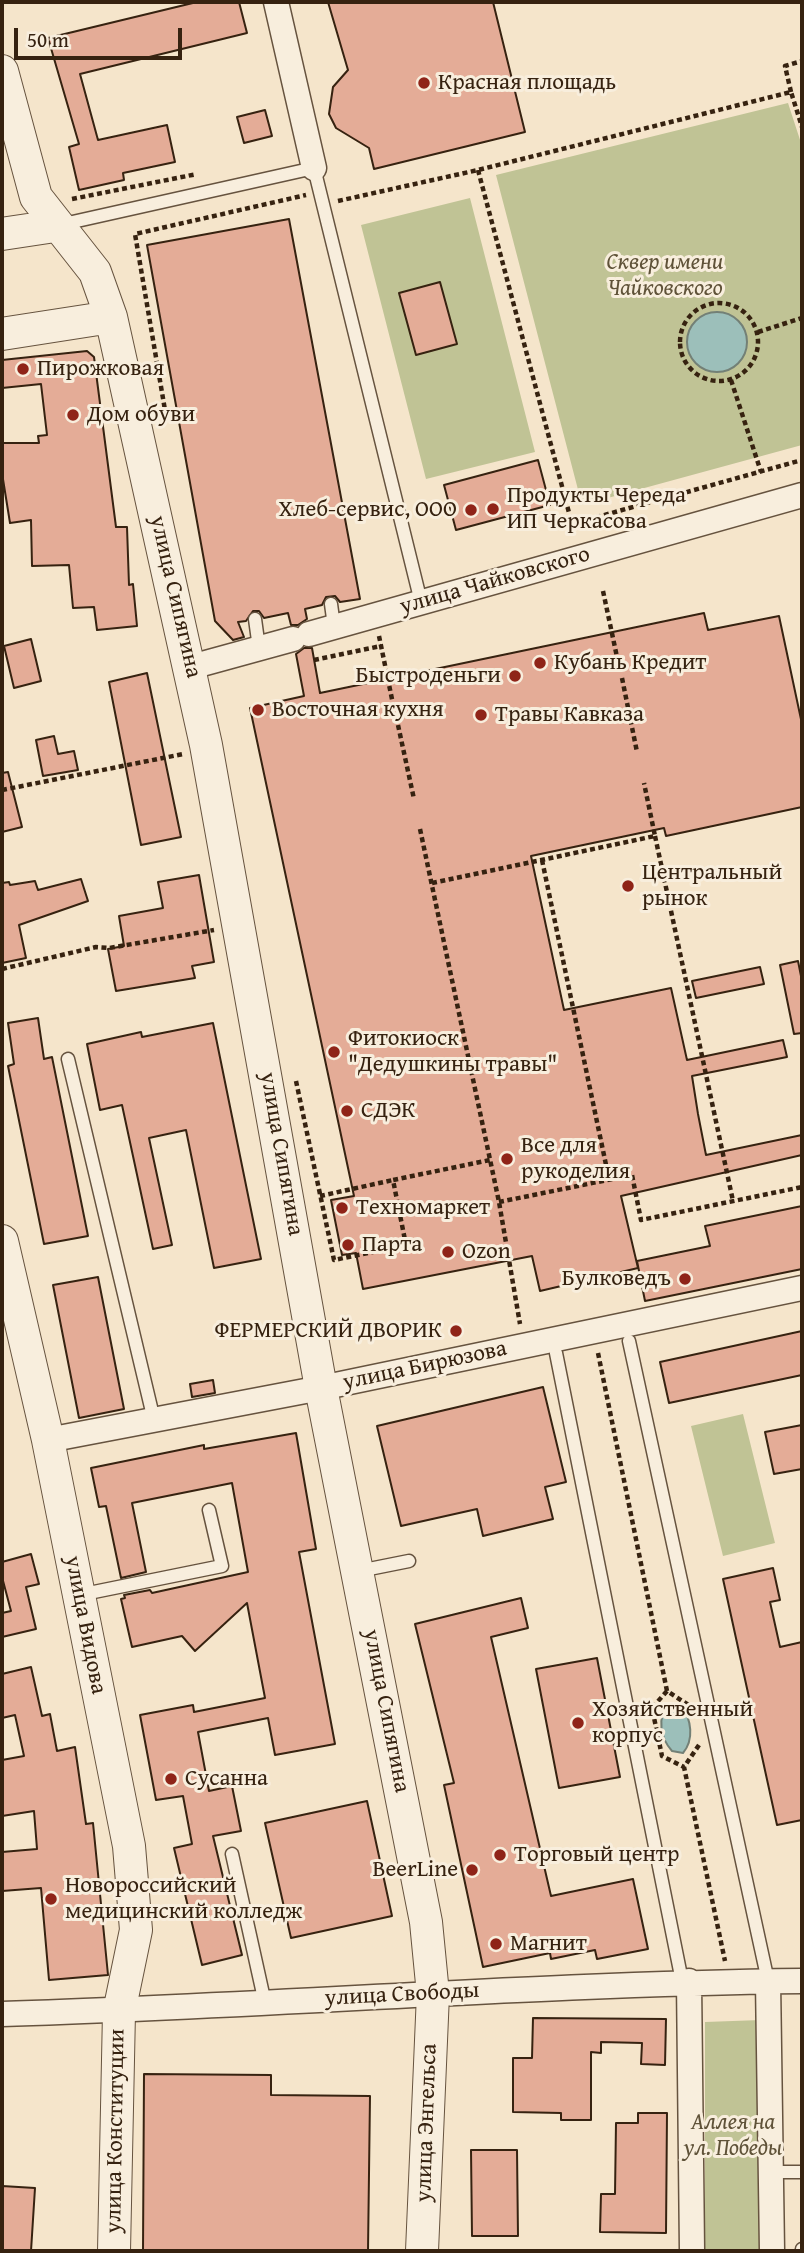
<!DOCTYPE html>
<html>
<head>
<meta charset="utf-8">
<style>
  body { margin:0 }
  #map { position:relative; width:804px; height:2253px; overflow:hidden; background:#f5e5cb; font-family:"Gentium Book Plus",serif }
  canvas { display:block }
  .frame { position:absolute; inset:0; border:4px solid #362210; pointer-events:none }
  .scale { position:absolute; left:14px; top:28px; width:168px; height:32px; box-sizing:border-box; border:4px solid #362210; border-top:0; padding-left:9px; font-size:21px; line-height:24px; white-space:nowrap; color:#362210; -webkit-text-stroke:5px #f8eedd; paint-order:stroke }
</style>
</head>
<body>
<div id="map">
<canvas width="804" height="2253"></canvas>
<div class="frame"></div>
<div class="scale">50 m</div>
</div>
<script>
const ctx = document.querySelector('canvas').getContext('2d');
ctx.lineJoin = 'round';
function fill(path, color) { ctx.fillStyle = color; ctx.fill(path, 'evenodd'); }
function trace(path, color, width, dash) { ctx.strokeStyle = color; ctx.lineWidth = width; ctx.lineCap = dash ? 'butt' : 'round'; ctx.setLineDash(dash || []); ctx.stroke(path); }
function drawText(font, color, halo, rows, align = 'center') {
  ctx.font = font + ' "Gentium Book Plus",serif'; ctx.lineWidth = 6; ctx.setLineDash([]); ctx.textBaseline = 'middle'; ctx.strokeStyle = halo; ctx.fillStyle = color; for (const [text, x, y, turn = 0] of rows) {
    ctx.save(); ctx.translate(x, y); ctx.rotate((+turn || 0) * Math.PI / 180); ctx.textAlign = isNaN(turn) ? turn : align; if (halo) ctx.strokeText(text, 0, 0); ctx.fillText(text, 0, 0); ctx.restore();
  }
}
fill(new Path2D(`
  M788,103L802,146V445L582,505L496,175Z
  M470,198L535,452L426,479L361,225Z
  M743,1414L775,1543L723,1556L691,1426Z
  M761,2020L763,2251H705V2022Z`), '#c0c395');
const water = new Path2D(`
  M687 342a30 30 0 1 1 60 0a30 30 0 1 1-60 0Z
  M669,1705L681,1707C692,1719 694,1740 683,1753L672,1751C661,1739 656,1717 669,1705Z`);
fill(water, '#9cbfba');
trace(water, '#738076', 2);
const building = new Path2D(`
  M197,2H239L247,33L80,74L98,140L167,125L175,162L123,173L124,180L79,190L69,147L79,144L48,38Z
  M328,2H493L525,132L374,169L369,148L336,128L329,114L333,87L348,70Z
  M265,110L272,136L244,143L237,117Z
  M289,219L360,599L340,602L335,596L326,597L322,605L305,609L307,619L298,625H291L288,613L264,618L259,611H253L246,621L238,622L244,637L233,640L215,621L147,245Z
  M440,282L457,344L416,355L399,293Z
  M87,351L94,357L116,527H127L129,585L133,584L137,626L97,630L94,607L73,608L69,565L32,566L31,520L10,523L2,473V443H39L38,436L47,435L41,384L2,388V360Z
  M538,460L550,505L456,530L444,485Z
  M704,613L708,630L779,616L802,724V807L666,836L664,828L531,856L564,1010L671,988L687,1060L783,1040L787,1057L692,1076L698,1114L706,1155L802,1135V1155L621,1196L638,1268L540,1291L532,1256L363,1289L356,1253L342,1255L331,1200L354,1196L250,708L304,696L296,654L304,648H312L320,693Z
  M31,639L41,681L14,688L4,646Z
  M147,673L181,837L141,845L109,682Z
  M54,736L58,754L74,751L78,770L43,776L36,740Z
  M8,772L22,827L2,832V773Z
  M199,875L214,962L192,966L195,978L116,991L108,949L124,946L119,916L163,908L158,882Z
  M81,879L88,901L19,925L26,958L2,963V883L9,882L10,885L35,881L38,890Z
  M798,961L802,981V1033L794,1034L780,965Z
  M760,967L764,984L696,998L692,981Z
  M38,1018L44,1059L52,1057L88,1236L44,1244L8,1066L14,1064L8,1023Z
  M213,1023L261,1259L214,1268L186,1130L149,1138L172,1245L153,1249L122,1105L100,1110L87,1044L141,1032L142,1037Z
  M802,1206V1269L645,1301L637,1261L710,1246L705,1226Z
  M98,1277L124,1409L79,1418L53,1285Z
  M802,1331V1375L669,1403L660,1362Z
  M213,1380L215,1393L192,1397L190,1384Z
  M543,1387L566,1482L545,1487L553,1519L483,1536L477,1509L401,1526L377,1426Z
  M802,1425V1469L774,1474L765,1432Z
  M296,1433L316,1549L299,1552L335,1744L275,1755L268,1718L198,1732L209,1791L232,1786L241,1831L213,1836L242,1955L202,1965L174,1848L192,1844L183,1796L156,1800L140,1715L193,1705L194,1712L265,1698L247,1603L195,1651L182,1636L132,1647L121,1599L125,1598L124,1595L150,1590L152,1593L248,1572L232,1483L132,1503L146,1572L121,1578L106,1506L99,1507L91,1468L204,1445V1449Z
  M31,1554L39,1584L26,1587L36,1629L2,1637V1613L11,1611L2,1577V1562Z
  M773,1568L780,1600L770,1602L780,1647L802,1642V1820L777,1825L723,1579Z
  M521,1598L528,1628L491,1637L551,1896L633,1879L648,1949L597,1959L595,1950L551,1959L550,1953L483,1967L444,1785L454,1783L415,1624Z
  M597,1658L620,1777L559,1788L536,1669Z
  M31,1667L42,1716L50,1714L57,1751L75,1747L86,1824L93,1823L108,1975L49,1980L41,1888L2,1891V1852L37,1849L34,1811L2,1816V1760L24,1756L15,1715L2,1718V1674Z
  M367,1801L392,1916L291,1938L265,1823Z
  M533,2018L666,2019L665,2065L641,2064L642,2043L601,2042V2053L591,2052V2120H561V2113L513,2112V2058H532Z
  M144,2074L271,2075V2095L370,2096L368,2251H143Z
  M638,2113H667L666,2233L600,2232L601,2194H615L616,2123H638Z
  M471,2150H517L518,2236H472Z
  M2,2186L35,2188L31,2251L2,2250Z`);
fill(building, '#e4ac97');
trace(building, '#362210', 2);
const service = new Path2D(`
  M59,225L314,168L421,602
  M331,604L334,626
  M255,619L259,648
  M68,1059L154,1420
  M629,1341L768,1981
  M556,1353L682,1981
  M359,1571L409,1561
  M79,1595L222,1566L209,1510
  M232,1854L265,2003
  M771,2172H802
  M802,2249V2251`);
const minor = new Path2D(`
  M276,2L314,168
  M309,634L802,495
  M191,667L293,639
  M48,1440L321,1388L802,1288
  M689,1981L692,2251
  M768,1981L772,2251
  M2,2014C269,2006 535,1984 802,1981`);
const tertiary = new Path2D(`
  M2,71L36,197L95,272L111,317L206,745L321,1388L426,1922L433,1994L422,2251
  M2,234L55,226
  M2,334L111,317
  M2,1241L48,1440L129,1846L136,1930L119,2012L114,2251`);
trace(service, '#66533f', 15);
trace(minor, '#66533f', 27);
trace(tertiary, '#66533f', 34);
trace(new Path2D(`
  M791,92L785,66L802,61
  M478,170L572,524L802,460
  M72,199L197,174
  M338,201L478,170L791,92L802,127
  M680 342a39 39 0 1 1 78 0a39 39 0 1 1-78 0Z
  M758,332L802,318
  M731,380L761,472
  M166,416L135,234L306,195
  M603,591L617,657
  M379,636L393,704
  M314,660L381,646
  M622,678L637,752
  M398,725L414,799
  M2,790L183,754
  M420,829L499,1202L520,1324
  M655,836L733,1201
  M542,860L609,1179
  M432,883L655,836L644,783
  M2,969L96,947L109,948L214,930
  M296,1081L334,1260L406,1245L393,1180L490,1160
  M320,1196L393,1180
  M499,1202L632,1175L641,1220L802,1187
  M598,1353L667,1691L690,1706
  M667,1691L652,1708L662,1756L684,1767
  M699,1745L684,1767L725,1961`), '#362210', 4.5, [5, 3.5]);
trace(service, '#f8eedd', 12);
trace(minor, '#f8eedd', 24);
trace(tertiary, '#f8eedd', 32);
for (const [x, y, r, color] of [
  [424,83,7,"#8f2418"],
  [23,369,7,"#8f2418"],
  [73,415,7,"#8f2418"],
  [493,509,7,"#8f2418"],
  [471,510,7,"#8f2418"],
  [540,663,7,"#8f2418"],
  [515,676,7,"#8f2418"],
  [258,710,7,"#8f2418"],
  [481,715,7,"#8f2418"],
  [628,886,7,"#8f2418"],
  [334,1052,7,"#8f2418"],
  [347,1111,7,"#8f2418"],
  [507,1159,7,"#8f2418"],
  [342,1208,7,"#8f2418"],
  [348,1245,7,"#8f2418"],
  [448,1252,7,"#8f2418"],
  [685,1279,7,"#8f2418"],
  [456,1331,7,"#8f2418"],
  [578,1723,7,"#8f2418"],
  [171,1779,7,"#8f2418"],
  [500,1855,7,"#8f2418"],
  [472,1870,7,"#8f2418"],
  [51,1899,7,"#8f2418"],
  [496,1944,7,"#8f2418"]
]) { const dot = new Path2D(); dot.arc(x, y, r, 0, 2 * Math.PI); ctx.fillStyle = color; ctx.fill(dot); trace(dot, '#f8eedd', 2.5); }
drawText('23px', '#362210', '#f8eedd', [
  ["Красная площадь",438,83],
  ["Пирожковая",37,369],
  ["Дом обуви",87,415],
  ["Продукты Череда",507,496],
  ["ИП Черкасова",507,522],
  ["Хлеб-сервис, ООО",457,510,"right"],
  ["Кубань Кредит",554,663],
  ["Быстроденьги",501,676,"right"],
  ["Восточная кухня",272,710],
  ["Травы Кавказа",495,715],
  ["Центральный",642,873],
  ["рынок",642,899],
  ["Фитокиоск",348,1039],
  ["\"Дедушкины травы\"",348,1065],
  ["СДЭК",361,1111],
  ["Все для",521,1146],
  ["рукоделия",521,1172],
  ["Техномаркет",356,1208],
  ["Парта",362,1245],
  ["Ozon",462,1252],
  ["Булковедъ",671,1279,"right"],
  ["ФЕРМЕРСКИЙ ДВОРИК",442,1331,"right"],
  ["Хозяйственный",592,1710],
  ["корпус",592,1736],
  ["Сусанна",185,1779],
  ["Торговый центр",514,1855],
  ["BeerLine",458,1870,"right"],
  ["Новороссийский",65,1886],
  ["медицинский колледж",65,1912],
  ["Магнит",510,1944]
], 'left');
drawText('italic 23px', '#5f5238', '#f8eedd', [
  ["Сквер имени",665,263],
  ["Чайковского",665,289],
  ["Аллея на",733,2123],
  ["ул. Победы",733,2149]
]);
drawText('23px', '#362210', '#f8eedd', [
  ["улица Чайковского",495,581,-16],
  ["улица Сипягина",175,597,77],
  ["улица Сипягина",281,1154,80],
  ["улица Бирюзова",425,1366,-12],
  ["улица Видова",85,1625,79],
  ["улица Сипягина",386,1711,79],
  ["улица Свободы",402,1995,-3],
  ["улица Энгельса",427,2123,-88],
  ["улица Конституции",116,2131,-89]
]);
</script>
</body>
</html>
